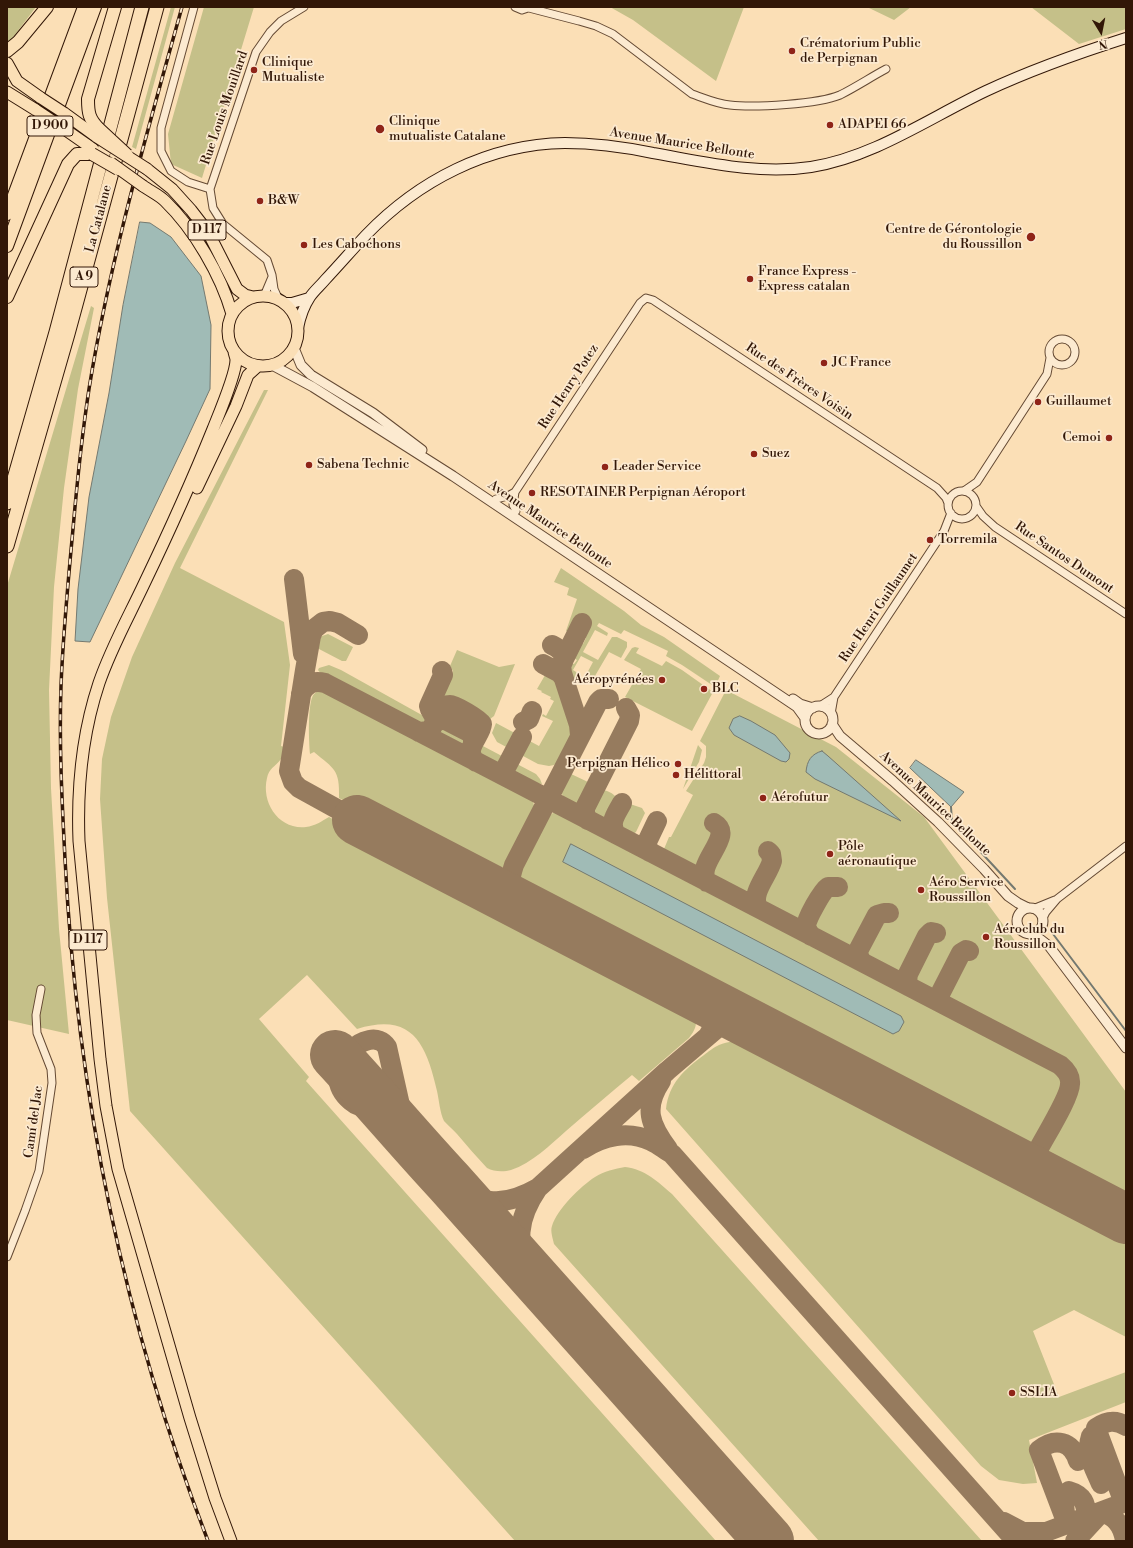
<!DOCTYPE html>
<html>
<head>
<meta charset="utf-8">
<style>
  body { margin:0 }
  #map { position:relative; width:1133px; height:1548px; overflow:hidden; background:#fbdfb6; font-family:"Libre Bodoni",serif }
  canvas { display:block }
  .frame { position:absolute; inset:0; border:8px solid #321707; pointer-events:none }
  .north { position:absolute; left:1081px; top:12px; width:40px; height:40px; -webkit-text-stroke:3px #fcead0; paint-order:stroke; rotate:170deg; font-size:11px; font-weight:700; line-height:16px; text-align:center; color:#321707 }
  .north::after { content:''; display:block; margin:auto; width:14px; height:18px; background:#321707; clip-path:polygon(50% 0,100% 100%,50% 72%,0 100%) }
</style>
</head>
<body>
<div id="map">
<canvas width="1133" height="1548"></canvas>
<div class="frame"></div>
<div class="north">N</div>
</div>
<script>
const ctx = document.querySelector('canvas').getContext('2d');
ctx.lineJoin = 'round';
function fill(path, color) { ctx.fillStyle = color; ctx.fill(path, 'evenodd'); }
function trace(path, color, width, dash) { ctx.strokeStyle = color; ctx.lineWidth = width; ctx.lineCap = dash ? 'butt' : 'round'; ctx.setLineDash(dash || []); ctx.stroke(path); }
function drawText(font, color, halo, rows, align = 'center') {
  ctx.font = font + ' "Libre Bodoni",serif'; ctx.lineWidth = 3.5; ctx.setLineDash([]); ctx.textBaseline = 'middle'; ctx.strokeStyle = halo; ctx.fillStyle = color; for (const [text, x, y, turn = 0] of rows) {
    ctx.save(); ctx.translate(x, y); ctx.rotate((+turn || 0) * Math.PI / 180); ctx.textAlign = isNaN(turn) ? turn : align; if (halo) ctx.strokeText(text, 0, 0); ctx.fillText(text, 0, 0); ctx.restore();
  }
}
fill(new Path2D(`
  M7,7H36L11,40L7,42Z
  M171,7H175L136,149L132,147Z
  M204,7H254L202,178L171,164L168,134Z
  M610,7H744L716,81L633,20Z
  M867,7H911L894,20Z
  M1031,7H1126V29L1079,44Z
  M91,306L94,308L78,389L64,488L54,587L49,690L51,788L59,929L69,1034L7,1020V586Z
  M264,390H268L180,568L284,622L290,665L281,746L284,747C283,751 283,756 281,759C275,767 269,768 267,778C261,803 279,830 306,827C315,826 322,821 329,817L684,1001C695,1015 702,1022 689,1038L639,1081L632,1075C610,1093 588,1112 566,1131C550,1145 532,1163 511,1170C504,1172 494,1172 487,1168C477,1157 467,1146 457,1134C453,1130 448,1125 444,1121C440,1113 439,1100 437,1091C426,1043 412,1012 357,1029L307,975L259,1019L309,1077L306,1081L716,1541H515L130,1111L107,898L100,799L102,759L111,717L132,657L175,563Z
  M561,568L624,611L641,625L664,637L720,676L715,687L682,665L666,656L668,651L624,630L621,634L599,623L597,626L608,633L607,636L595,630L583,652L598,660L612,637H617L627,642V647L621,658L609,652L592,681L585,677L593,662L581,656L573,670L581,675L574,686L582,712V719L566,666L571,663L574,664L577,660L572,657L579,642L583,644L586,638L580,636L585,625L580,623L574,635L566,631L577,599L567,595L569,588L554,582Z
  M328,634L353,647L346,661H342L319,649V640L322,636Z
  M635,647L639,648L636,653L662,666L666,661L682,670L713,692L692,731L625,697L641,669L624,660L632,648Z
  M457,650L499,667L515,664L494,716L490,719H486L441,695L453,671L450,666Z
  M329,665L341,670L429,719L427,725L425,727L421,726L322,675L318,670L319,668Z
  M548,670L555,673L576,732L561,761L554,765L549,766L538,764L497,742L492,733L496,723L539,746L553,721L542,716L543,714L546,716L554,701L550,699L551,697L541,692L542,691L537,689Z
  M326,690L529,796L533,801L535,810L509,862C500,871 491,872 479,870L339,798C340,769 334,769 314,752L310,754C309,743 307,702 314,694C317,691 322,690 326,690Z
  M726,690L836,747L924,817L1126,1092V1206L1053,1168L1047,1161L1045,1152L1073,1097C1077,1082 1074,1071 1062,1061L944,998L690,866L665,852L664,849L669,837H671L693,795L686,791L704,763L706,757V746L700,741Z
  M450,711L474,723L473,730L445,715L448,712Z
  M445,726L466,737L468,740L466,745L460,747L439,736L437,733L439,727Z
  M481,745L536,774L540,779L542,784L530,783L476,754L475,752L478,746Z
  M698,745L702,750L699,762L683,789Z
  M569,773L588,782L589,784L580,805L578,806C561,805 554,782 569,773Z
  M601,790C607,790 613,793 617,798L608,819C602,823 597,818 591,815L589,811L598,792Z
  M630,804L642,808L645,813L636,832L632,835L619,830L618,823L627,805Z
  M558,812L563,813L1060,1072L1063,1079L1065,1089L1035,1146L1026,1151H1020L536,900L522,887L520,879L521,866L544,820L553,813Z
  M747,1040L761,1042L1126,1232V1337L1074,1310L1033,1331L1059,1397L1126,1372V1402L1029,1440L1037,1483L1023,1484L999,1480L981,1466L666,1109C669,1083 684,1070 704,1055C708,1052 714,1047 719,1045C728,1041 738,1041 747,1040Z
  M625,1167C645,1169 658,1182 672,1194L982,1541H819L554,1244C553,1239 550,1231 552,1226C557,1209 581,1186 595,1177C604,1171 615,1169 625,1167Z`), '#c5c089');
const water = new Path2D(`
  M140,222L150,223L171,237L201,276L211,325L210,389L186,441L90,642L75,641L78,589L89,497L109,393L123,305Z
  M740,716L751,721L775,735L790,753L789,759L786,762L781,761L734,735L729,728L733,719Z
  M822,751L828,756L901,821L815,779L806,772C807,761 811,754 822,751Z
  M916,760L964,792L951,807L910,768Z
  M571,844L901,1016L904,1022L899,1031L893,1034L563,862Z`);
fill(water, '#a0bbb6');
trace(water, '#747970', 1);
trace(new Path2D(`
  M951,807L952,821L1015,889
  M1053,934L1126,1031`), '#747970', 2);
trace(new Path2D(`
  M294,579L303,654
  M552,645C560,649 565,653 563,662
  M543,664L560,673L563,677
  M301,694C306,684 313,680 325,683L1060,1065C1066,1070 1071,1076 1070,1084C1070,1097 1044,1138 1037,1152C1028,1166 1022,1162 1008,1158
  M432,713L471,733L473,739V743
  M438,721L435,723C436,715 430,713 429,706L443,675L442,671
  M523,722L529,719L532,711
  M419,732L430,731L443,707C446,706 446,705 450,705C455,705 479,719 482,724C481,737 462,749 476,762
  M580,735L579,725L562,673L561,665L582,623
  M502,775L522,737
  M357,820L299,788L293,782L289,771L305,670L311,636L314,629L323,622L330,621L338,623L358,635
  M588,820L585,814V808L629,721L630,715L626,708
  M616,834C608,823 617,813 622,803
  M650,852L647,846V842L657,821
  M707,882C694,863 736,836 714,823
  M758,908C750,893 768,876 772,861L771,854L768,851
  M533,911C511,895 505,893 514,865L598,702L601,699H609
  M811,936C809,933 807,930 806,927C806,919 822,891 828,887H838
  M862,962L858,955L859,949L877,915L884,913H889
  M910,987L907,981L908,974L927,936L931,932L936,933
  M704,1000L714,1007L719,1017L708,1036
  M940,1002L939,996L961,953L966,950L969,951
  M661,1081C643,1108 650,1125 668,1149
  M393,1119C389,1116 384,1112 380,1110C370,1106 361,1110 351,1101C313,1069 371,1021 387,1047L406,1132L410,1141
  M583,1149C603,1136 628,1130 651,1141C658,1144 665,1150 672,1154L1016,1541
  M1037,1152C1034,1165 1039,1171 1048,1179
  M449,1182C481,1205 503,1208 538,1188
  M533,1277C514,1244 517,1219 538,1188L667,1071L721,1025C734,1017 742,1021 754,1026
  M1091,1436C1085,1454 1094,1467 1101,1484
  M1124,1503L1096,1428C1106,1421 1115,1419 1126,1426
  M1100,1512C1115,1515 1123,1526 1125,1541
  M1066,1516C1063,1507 1064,1500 1069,1491C1083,1495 1086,1503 1087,1517
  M1004,1522L1023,1532H1046L1126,1502
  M1067,1524L1039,1450C1055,1437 1072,1441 1078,1461
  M1075,1541L1099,1515`), '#967b5e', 20);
trace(new Path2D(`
  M357,820L1126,1219
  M335,1055C374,1097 410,1140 449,1182L769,1541`), '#967b5e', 50);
const minor = new Path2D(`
  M194,7L161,128V151L171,171L188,182L210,189
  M515,7L522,10L531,7
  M529,8L579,21L596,26L613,34L692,94C704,98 717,104 730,105C754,108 819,104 840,95C856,87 871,77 886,69
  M264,296L272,277
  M279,300L274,289L272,275L267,260L223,224L213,208L210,189L256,52L270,32L281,21L304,7
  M1049 352a13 13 0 1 1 26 0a13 13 0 1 1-26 0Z
  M964,491L977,482L1047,374L1050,358
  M948 505a14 14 0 1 1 28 0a14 14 0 1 1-28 0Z
  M515,492L513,505L516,511
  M496,499L508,496L515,492L640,303L646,298L653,300L937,488L946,498L948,503
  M976,506L983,516L995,527L1126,614
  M820,706L834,697L944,531L951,513
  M831,714L834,697
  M1033,909L1055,900
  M1042,920L1046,912L1057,899L1126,846
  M7,1257L25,1211L39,1171L52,1083L51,1069L37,1033L36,1015L41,989`);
const tertiary = new Path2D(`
  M294,348L301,365L311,375L373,413L422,450
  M272,365L313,387L453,476L797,707L805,718
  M793,699L800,704L813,708
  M805 720a14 14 0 1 1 28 0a14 14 0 1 1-28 0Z
  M832,724L840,736L893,781L938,822L984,869L1008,896L1018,903L1028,908
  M1017 921a13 13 0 1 1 26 0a13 13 0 1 1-26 0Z
  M1030,934L1040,939L1049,946L1126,1048`);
const secondary = new Path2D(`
  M284,303H292L309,298
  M298,328C300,318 304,306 310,297C314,291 320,286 325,280C339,265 352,250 366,235C418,181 488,144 565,143C594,143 624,147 653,153C705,162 758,175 811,167C874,157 929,118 986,91C1031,70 1079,53 1126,38`);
const primary = new Path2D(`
  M7,63L17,81L41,98
  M7,92L36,110
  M64,113L97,137
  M60,126L93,149
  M147,169L172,189L191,210L208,232L237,289L245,295L253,297
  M143,186C150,191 159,195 165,201C194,229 221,275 232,314
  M228 331a35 35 0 1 1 70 0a35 35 0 1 1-70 0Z
  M197,488L236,406L248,375L258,366
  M231,1541L215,1498L190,1418L118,1169L106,1106L100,1059L79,841C77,788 82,734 99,683C111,648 129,616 144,584C169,532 192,481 213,429C219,414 236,374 236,360C236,357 234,354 234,351`);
const trunk = new Path2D(`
  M7,51L18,42L47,7
  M99,129C89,119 88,113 88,99L115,7
  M7,214L84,7
  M7,246L95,7
  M7,297L68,164L77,154H92`);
const motorway = new Path2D(`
  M7,503L56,332L142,7
  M7,546L68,334L157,7`);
trace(minor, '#644933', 9);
trace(tertiary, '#644933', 11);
trace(secondary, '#321707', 12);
trace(primary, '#321707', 13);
trace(trunk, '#321707', 14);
trace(motorway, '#321707', 15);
trace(minor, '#fcead0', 7);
trace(tertiary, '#fcead0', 9);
trace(secondary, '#fcead0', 10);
trace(primary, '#fbdfb6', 11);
trace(trunk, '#fbdfb6', 12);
trace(motorway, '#fbdfb6', 13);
const rail = new Path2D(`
  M182,7C147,133 110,259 89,389C82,435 77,483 73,529C68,582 63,634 61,686C59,744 62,802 65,859C77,1093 124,1323 208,1541`);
trace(rail, '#321707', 3.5);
trace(rail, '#fcead0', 2, [6]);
const primaryBridge = new Path2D(`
  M41,98L64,113
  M36,110L60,126
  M97,137L147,169
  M111,163L143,186`);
const trunkBridge = new Path2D(`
  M99,129L127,155
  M92,154L118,169`);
trace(primaryBridge, '#321707', 13, []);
trace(trunkBridge, '#321707', 14, []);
trace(primaryBridge, '#fbdfb6', 11);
trace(trunkBridge, '#fbdfb6', 12);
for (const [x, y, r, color] of [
  [792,51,4,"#8f2418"],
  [254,70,4,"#8f2418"],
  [830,125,4,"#8f2418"],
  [380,129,5,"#8f2418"],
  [260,201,4,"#8f2418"],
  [1031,237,5,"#8f2418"],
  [304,245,4,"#8f2418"],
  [750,279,4,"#8f2418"],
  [824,363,4,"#8f2418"],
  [1038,402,4,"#8f2418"],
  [1109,438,4,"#8f2418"],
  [754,454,4,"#8f2418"],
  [309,465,4,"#8f2418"],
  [605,467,4,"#8f2418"],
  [532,493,4,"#8f2418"],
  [930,540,4,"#8f2418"],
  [662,680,4,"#8f2418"],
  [704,689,4,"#8f2418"],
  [678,764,4,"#8f2418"],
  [676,775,4,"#8f2418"],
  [763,798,4,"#8f2418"],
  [830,854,4,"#8f2418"],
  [921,890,4,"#8f2418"],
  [986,937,4,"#8f2418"],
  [1012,1393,4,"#8f2418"]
]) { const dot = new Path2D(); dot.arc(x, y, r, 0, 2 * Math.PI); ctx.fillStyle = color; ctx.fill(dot); trace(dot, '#fcead0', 1.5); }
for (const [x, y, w] of [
  [50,126,46],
  [207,230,38],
  [84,277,28],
  [88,940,38]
]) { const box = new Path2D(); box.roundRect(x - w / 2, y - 10, w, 20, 3); ctx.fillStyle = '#fcead0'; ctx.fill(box); trace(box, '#321707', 1); }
drawText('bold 12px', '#321707', null, [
  ["D 900",50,126],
  ["D 117",207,230],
  ["A 9",84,277],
  ["D 117",88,940]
]);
drawText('13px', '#321707', '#fcead0', [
  ["Crématorium Public",800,44],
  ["de Perpignan",800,59],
  ["Clinique",262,63],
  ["Mutualiste",262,78],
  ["Clinique",389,122],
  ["mutualiste Catalane",389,137],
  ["ADAPEI 66",838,125],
  ["B&W",268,201],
  ["Centre de Gérontologie",1022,230,"right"],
  ["du Roussillon",1022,245,"right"],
  ["Les Cabochons",312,245],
  ["France Express -",758,272],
  ["Express catalan",758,287],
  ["JC France",832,363],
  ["Guillaumet",1046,402],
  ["Cemoi",1101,438,"right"],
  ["Suez",762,454],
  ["Sabena Technic",317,465],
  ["Leader Service",613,467],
  ["RESOTAINER Perpignan Aéroport",540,493],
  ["Torremila",938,540],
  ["Aéropyrénées",654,680,"right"],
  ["BLC",712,689],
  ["Perpignan Hélico",670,764,"right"],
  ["Hélittoral",684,775],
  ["Aérofutur",771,798],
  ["Pôle",838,847],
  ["aéronautique",838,862],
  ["Aéro Service",929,883],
  ["Roussillon",929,898],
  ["Aéroclub du",994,930],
  ["Roussillon",994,945],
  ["SSLIA",1020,1393]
], 'left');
drawText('13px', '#321707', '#fcead0', [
  ["Rue Louis Mouillard",225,108,-71],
  ["Avenue Maurice Bellonte",682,144,9],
  ["La Catalane",99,219,-75],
  ["Rue des Frères Voisin",799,382,34],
  ["Rue Henry Potez",569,387,-57],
  ["Avenue Maurice Bellonte",550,525,34],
  ["Rue Santos Dumont",1064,558,34],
  ["Rue Henri Guillaumet",879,608,-56],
  ["Avenue Maurice Bellonte",935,804,43],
  ["Camí del Jac",34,1122,-82]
]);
</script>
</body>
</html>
